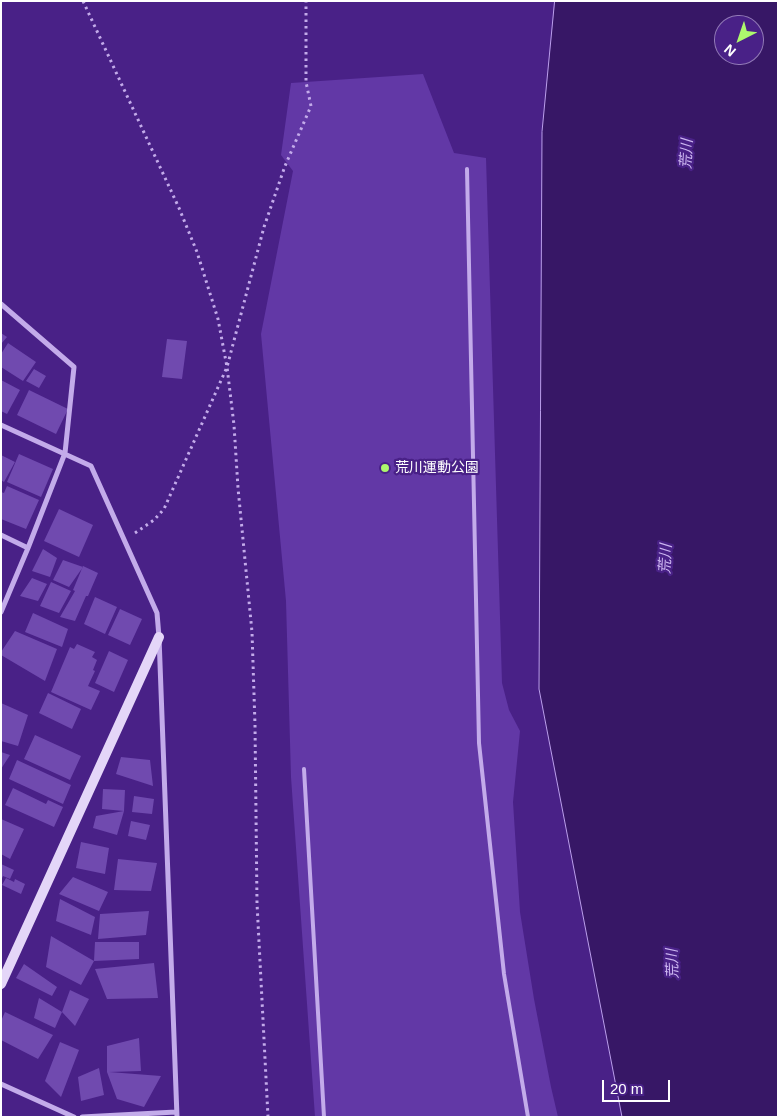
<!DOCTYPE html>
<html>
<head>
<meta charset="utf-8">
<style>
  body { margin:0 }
  #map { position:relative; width:779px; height:1118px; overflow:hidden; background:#492187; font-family:Helvetica,sans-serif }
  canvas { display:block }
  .frame { position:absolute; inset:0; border:2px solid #fff; pointer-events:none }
  .north { position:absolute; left:714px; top:15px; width:50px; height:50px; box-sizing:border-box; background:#492187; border:1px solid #927ab7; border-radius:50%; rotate:221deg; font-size:14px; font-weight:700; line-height:20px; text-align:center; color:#fff }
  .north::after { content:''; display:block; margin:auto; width:18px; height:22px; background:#acf76d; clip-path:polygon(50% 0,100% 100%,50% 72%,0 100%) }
  .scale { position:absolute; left:602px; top:1080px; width:68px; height:22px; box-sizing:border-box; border:2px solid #fff; border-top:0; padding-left:6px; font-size:15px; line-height:18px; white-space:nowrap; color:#fff; -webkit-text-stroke:4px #492187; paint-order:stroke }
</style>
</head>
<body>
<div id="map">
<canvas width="779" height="1118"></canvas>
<div class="frame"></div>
<div class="north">N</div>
<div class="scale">20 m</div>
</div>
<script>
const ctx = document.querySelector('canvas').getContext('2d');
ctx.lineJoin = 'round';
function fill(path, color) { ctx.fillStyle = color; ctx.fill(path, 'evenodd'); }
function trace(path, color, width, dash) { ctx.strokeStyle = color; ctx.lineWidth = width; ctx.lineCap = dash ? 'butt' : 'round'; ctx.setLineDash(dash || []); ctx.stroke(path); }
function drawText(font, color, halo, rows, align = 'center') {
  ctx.font = font + ' Helvetica,"Noto Sans JP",sans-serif'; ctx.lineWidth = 4.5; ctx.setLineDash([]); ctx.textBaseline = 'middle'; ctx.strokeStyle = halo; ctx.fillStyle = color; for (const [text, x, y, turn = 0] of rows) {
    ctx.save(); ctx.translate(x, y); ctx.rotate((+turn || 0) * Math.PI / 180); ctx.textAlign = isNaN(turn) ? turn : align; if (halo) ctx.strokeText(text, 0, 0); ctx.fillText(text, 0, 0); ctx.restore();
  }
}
fill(new Path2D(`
  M423,74L454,153L486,158L502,683L509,710L520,731L513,802L520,912L534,999L551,1087L558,1117H315L291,777L286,601L261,334L293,171L281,155L291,83Z`), '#6238a6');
const water = new Path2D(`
  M555,1H778V1117H622L539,689L542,132ZM724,25H754V55H724Z`);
fill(water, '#371766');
trace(water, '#bb9feb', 1);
fill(new Path2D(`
  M1,333L7,337L1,344Z
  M167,339L187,341L182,379L162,377Z
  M8,343L36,362L23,381L1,367V354Z
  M34,369L46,376L39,388L26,381Z
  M1,380L20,390L7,414L1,411Z
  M29,390L68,409L56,434L17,415Z
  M19,454L53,469L41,497L7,482Z
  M1,455L15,462L4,482L1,480Z
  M7,486L39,500L26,529L1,519V492L4,493Z
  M59,509L93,525L79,557L44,541Z
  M43,549L57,558L50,577L32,571Z
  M63,560L83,567L69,587L53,580Z
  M83,566L98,573L88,596H86L75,621L60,617L75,591L73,590Z
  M32,578L47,584L38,601L20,596Z
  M51,582L71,591L59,613L40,606Z
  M95,597L117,607L105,634L84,624Z
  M120,609L142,619L130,645L108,635Z
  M33,613L68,629L62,647L25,632Z
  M15,631L57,649L45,681L1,655V652Z
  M77,644L95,652L92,657L97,660L93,670L95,671L88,686L100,691L91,710L51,692L70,647L74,649Z
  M109,651L128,660L114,692L95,683Z
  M48,693L81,709L72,729L39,713Z
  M1,703L28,715L18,746L1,741Z
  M35,735L81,756L70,780L24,759Z
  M1,752L10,755L1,769Z
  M121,757L150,760L153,786L116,774Z
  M17,760L71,785L63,804L9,779Z
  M13,788L46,804L48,800L63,807L54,827L5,805Z
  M103,789L125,790L124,811L102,809Z
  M134,796L154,799L152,814L132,812Z
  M124,811L117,835L93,828L96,816Z
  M1,819L24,829L10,859L1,854Z
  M131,821L150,825L146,840L128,836Z
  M81,842L109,848L105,874L76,868Z
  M118,859L157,863L151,891L114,890Z
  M1,864L14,870L10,879L3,876L1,880Z
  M73,877L108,892L99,911L59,894Z
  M6,878L14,882L15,879L25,884L21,894L2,885Z
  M60,899L95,917L91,935L56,921Z
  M149,911L146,935L98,939L100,914Z
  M51,936L94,961L81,985L46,967Z
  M95,942H139V959L94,961Z
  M154,963L158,998L107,999L95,969Z
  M24,964L57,987L52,996L16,978Z
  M70,990L89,999L75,1026L62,1012Z
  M39,998L62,1012L55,1028L34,1018Z
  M5,1012L53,1035L38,1059L1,1040V1021Z
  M139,1038L141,1071L109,1072L161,1076L144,1107L117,1099L107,1072V1046Z
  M60,1042L79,1050L61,1097L45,1081Z
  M99,1068L104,1095L81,1101L78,1077Z`), '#704aaf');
trace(new Path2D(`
  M83,1L179,208L197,252L218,319L227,367L234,425L238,488L252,632L255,725L257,903L268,1117
  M135,533L154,520L164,509L227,367L264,227L285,166L311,106L306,82V1`), '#c3abea', 3, [2.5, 4]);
trace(new Path2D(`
  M467,169L479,743L504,974L528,1117
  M304,769L324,1117`), '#c3abea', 4);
trace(new Path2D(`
  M1,304L74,367L65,453L28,548L1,612
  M1,425L91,466L157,613L159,637L177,1117
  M1,535L28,548
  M1,1084L74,1117
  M82,1117L176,1112`), '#c3abea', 5);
trace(new Path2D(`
  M1,984L159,637`), '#e4d6f8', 10);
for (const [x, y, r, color] of [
  [385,468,5,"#acf76d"]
]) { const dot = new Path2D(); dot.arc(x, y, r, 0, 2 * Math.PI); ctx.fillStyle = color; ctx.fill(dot); trace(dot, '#492187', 2); }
drawText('14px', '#fff', '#492187', [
  ["荒川運動公園",395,468]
], 'left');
drawText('italic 15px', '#cdb7f1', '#492187', [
  ["荒川",687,154,-87],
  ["荒川",666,559,-87],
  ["荒川",673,964,-92]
]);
</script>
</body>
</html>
